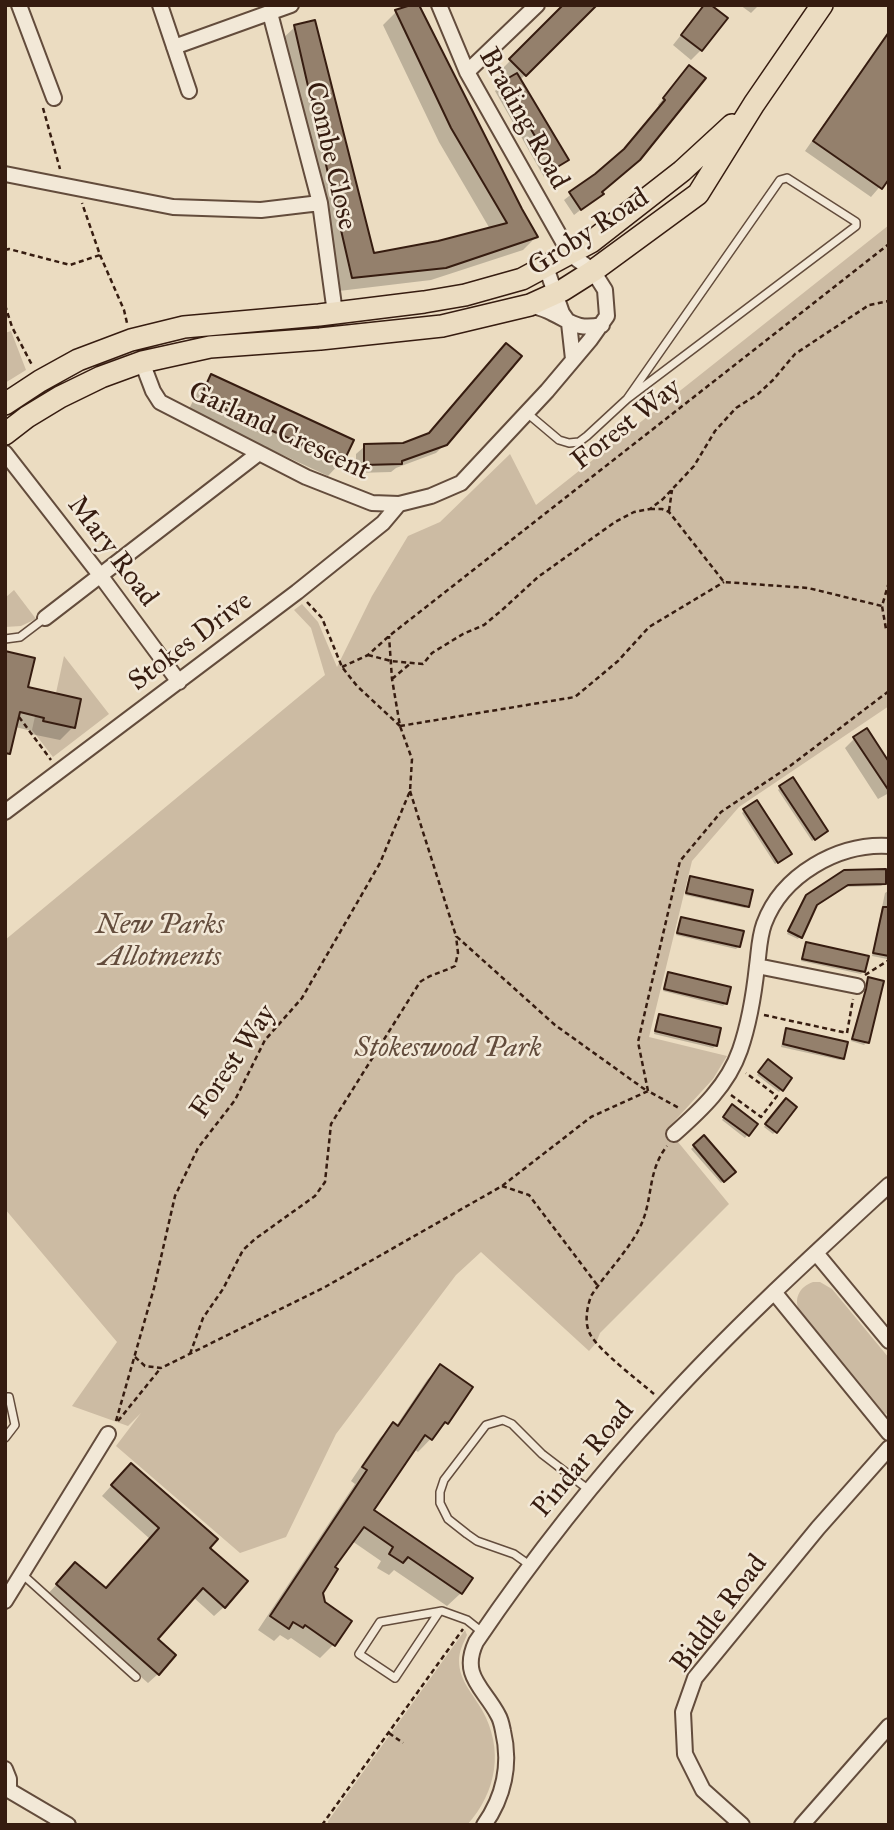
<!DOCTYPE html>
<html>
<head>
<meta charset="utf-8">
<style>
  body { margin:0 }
  #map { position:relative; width:894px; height:1830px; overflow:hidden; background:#ebdcc1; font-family:"IM FELL Great Primer",serif }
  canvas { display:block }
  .frame { position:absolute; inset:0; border:7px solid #361c10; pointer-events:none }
</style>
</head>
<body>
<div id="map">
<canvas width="894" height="1830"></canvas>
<div class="frame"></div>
</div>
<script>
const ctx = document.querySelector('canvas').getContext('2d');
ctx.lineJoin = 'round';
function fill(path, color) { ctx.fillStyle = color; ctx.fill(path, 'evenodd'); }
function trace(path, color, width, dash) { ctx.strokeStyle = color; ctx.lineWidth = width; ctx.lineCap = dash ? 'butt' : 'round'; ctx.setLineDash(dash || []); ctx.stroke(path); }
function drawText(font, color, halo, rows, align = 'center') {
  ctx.font = font + ' "IM FELL Great Primer",serif'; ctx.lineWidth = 5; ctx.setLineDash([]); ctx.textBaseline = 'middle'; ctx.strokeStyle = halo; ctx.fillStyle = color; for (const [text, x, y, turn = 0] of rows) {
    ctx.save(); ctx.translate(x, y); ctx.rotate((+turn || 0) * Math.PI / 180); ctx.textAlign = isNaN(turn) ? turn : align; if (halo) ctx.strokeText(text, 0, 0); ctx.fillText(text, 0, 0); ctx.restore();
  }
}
fill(new Path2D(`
  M889,225V706L739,807L692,861L649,1037L727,1056L713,1079L669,1127L678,1142L729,1204L600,1333L596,1343L589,1351L481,1252L456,1275L336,1434L286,1537L240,1553L116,1446L141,1413L128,1426L72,1406L117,1342L5,1209V940L325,675L311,628L294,610L302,604L318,622L337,667L372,596L408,536L440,522L510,454L536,505Z
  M11,331L26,370L5,383V333Z
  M14,590L36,619L21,626L5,627V598Z
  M64,656L109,714L53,757L32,730L35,716L44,718L43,720L75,727L81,699L56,693Z
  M813,1282H820L832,1289L889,1358V1415L882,1412L800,1313C793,1299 799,1287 813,1282Z
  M465,1630L467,1635C463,1644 459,1651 459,1661C459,1680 473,1694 482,1710C504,1749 497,1792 467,1825H328V1821Z`), '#ccbba3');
fill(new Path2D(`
  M566,5L574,26L519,81L567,159L557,169L544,177L495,91L504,82L511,78L502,69Z
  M705,5L701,50L691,60L673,45Z
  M740,5H759L751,13Z
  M396,12L536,237L523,250L431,280L339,291L281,40L295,27L373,255L439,243L490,229L439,142L383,25Z
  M889,30V176L871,197L805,151Z
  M689,67L600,193L601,194L574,215L564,200L596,175L620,154L660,107L658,105Z
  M212,376L351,440L341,462L328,476L188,411L199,389Z
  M446,443L436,453L396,468L391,472L356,473V454L365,446Z
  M5,698L73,727L60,740L31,734L32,731L15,727Z
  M854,739L889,765V793L878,799L845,748Z
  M781,787L824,833L812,841L778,790Z
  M744,811L787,856L775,864L742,813Z
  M844,872L884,884L881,886L844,887L815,906L798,939L787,934L804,899Z
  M691,878L747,906L745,908L685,895L688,881Z
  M888,891L889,956L887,959L872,956L885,893Z
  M681,919L739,946L736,949L676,935L679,921Z
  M806,944L863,972L861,974L801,961L804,947Z
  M669,974L726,1003L723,1006L663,991L666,977Z
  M868,979L867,1042L864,1045L851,1041L864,993L866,981Z
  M660,1016L716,1045L713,1048L654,1034L657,1018Z
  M787,1030L842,1058L840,1060L781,1047L784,1033Z
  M766,1064L790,1079L779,1092L757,1075Z
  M783,1103L775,1132L773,1134L764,1127Z
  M730,1109L756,1124L745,1138L722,1120Z
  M704,1138L733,1172L721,1183L691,1149Z
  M440,1366L446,1423L418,1452L414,1449L371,1511L461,1593L447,1606L394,1570L389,1575L377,1568L381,1561L352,1541L332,1567L321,1592L333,1645L320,1658L291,1638L288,1640L280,1635L274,1641L258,1630L355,1484L351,1481L380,1438L393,1425L396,1426L427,1380Z
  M121,1475L224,1607L214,1616L193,1597L156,1639L158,1674L148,1683L47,1595L66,1574L105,1590L150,1539L102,1496Z`), '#0003');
const building = new Path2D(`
  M411,5H419L522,209L538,237L446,268L352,278L294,25L315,20L374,253L438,241L507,223L451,128L395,10Z
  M563,5H597L526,76L509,59Z
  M704,5H711L728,18L702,51L681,35Z
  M889,32V179L882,189L813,141Z
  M689,65L706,78L640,160L602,192L604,194L581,210L569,192L595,174L624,149L665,100L663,98Z
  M517,73L569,160L554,169L503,81Z
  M506,343L522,356L447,445L402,461V464L364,465V444L403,443L429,433Z
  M211,374L354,440L343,463L200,398Z
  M5,651L35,658L28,687L81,699L75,728L43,721L44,718L20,712L10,754L5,753Z
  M867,728L889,762V791L853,737Z
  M793,777L828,831L815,840L779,786Z
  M757,800L792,854L778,863L743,809Z
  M886,869V884L848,885L817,905L802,938L788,931L806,895L844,870Z
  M690,876L753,890L749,907L686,893Z
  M883,907H889V956L873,953Z
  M681,917L744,931L740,947L677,933Z
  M806,942L869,956L865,972L802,959Z
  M668,972L731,987L727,1004L664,989Z
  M868,977L884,981L869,1043L852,1039L866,989Z
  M659,1014L721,1028L717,1046L655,1031Z
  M786,1028L848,1042L844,1059L783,1044Z
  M768,1059L792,1078L783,1091L758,1072Z
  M786,1098L797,1107L777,1133L765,1124Z
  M732,1104L758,1124L749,1136L723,1117Z
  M704,1135L736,1172L724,1182L693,1145Z
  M440,1364L473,1387L448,1424L445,1422L432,1440L425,1435L374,1510L473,1578L462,1594L408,1557L403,1563L389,1554L393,1547L364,1527L335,1567L338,1569L323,1593L325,1602L352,1621L335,1646L305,1625L303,1628L293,1622L289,1629L270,1616L367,1470L362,1467L393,1422L398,1426Z
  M131,1463L218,1539L210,1548L248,1581L225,1608L203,1588L158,1639L176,1655L159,1675L56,1584L75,1562L106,1588L159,1528L111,1485Z`);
fill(building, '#94806c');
trace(building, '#361c10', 2);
const service = new Path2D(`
  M527,413L559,440L569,443L579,442L587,436L627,399L780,180L787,178L856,222V226L627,399
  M5,639L20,637L45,618
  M5,1397H9L15,1425L5,1438
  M531,1566L514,1554L477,1541L467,1534L448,1519L440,1503V1492L444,1480L486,1425L503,1420L512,1424L542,1454L589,1490
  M22,1574L136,1677
  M439,1612L395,1678L359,1654L380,1622L442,1611L467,1620L482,1632`);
const minor = new Path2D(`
  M19,5L54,98
  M160,5L189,91
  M270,13L320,203L335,313
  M174,47L291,5
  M467,72L537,5
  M5,174L173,207L261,210L320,203
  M546,267L562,313L569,323L573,359
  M530,305C537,307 545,309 552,313C573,323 577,330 602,325
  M142,362L153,391L160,402L306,477L372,503L399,504L431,496L461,483L547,391L590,340L607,316L605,290L593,271L570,254L467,72L439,5
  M5,453L100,575L179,682
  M45,618L259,453
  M5,812L297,592L383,523L399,504
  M757,966L857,986
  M674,1134C701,1110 728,1085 740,1050C749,1024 754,994 757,966C759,952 759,938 764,924C782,875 838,843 889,846
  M816,1253L889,1341
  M774,1292L889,1433
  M5,1601L108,1434
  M5,1769L9,1779V1789
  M5,1788L68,1825
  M484,1825C504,1797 511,1764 503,1731C502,1726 501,1720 498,1715C484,1688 460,1676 476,1642C533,1558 595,1479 664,1404C734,1327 812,1256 889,1185
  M742,1825L703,1790L685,1754L683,1712L695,1678L818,1528L889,1448
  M802,1825L889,1726`);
const primary = new Path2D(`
  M5,404L40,381L78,360L131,340L184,327L319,315L424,302L465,295L522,279L591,242L682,171L732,125
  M5,434L27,417L60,397L101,377L142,362L210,347L320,339L442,326L530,305L563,290L593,271L698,194L754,104L822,5`);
trace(service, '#634c3c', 10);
trace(minor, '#634c3c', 18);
trace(primary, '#361c10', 24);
trace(new Path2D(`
  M43,108L60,169
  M5,250L9,249L70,265L100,255L82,203
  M100,255L124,310L127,323
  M5,305L12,327L32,365
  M650,509H662L669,512L724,582L808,588L882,606
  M669,511L672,490
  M889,582L882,606L886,629L889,631
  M307,602L322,618L342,667L357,686L400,726
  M368,655L391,661L423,664L432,653L463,634L484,625L502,610L538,577L615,522L634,512L650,509L663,499L694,466L715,431L736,408L758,394L773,380L795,354L869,305L889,301
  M342,667L368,655L389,636L889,244
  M392,679L411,663
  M19,717L51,760
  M400,726L575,697L618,661L649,627L724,582
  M410,791L456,936L555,1025L647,1091
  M865,975L889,960
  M764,1015L847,1033L853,999
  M648,1091L638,1042L680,861L721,812L790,766L889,691
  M731,1095L761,1117L777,1096L746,1073
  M502,1186L529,1195L598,1286
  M190,1354L203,1318L223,1289L243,1250L255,1239L315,1196L325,1182L331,1124L420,982C431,974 443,972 455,966L458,953L456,936
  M135,1357L145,1366L161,1368L325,1287L502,1186L591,1117L648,1091L679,1108
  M654,1394C639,1381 598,1350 590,1334C584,1322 587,1308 591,1296C605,1274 628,1251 639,1229C654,1201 646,1173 667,1146
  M116,1421L154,1288L175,1196L198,1148L235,1100L265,1040L302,998L380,863L410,791L412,759L400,726L392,679L389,636
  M118,1421L160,1369
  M389,1733L403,1743
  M322,1825L463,1629`), '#361c10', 2.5, [5, 3.5]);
trace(service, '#f2e8d7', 7);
trace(minor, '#f2e8d7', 14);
trace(primary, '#ebdcc1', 21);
drawText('28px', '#361c10', '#f2e8d7', [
  ["Brading Road",523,119,61],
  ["Combe Close",330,156,77],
  ["Groby Road",589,233,-33],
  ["Forest Way",627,425,-38],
  ["Garland Crescent",279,432,25],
  ["Mary Road",112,552,53],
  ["Stokes Drive",191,642,-37],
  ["Forest Way",234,1062,-56],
  ["Pindar Road",584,1460,-50],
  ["Biddle Road",720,1614,-53]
]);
drawText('italic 28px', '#634c3c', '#f2e8d7', [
  ["New Parks",160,926],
  ["Allotments",160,958],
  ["Stokeswood Park",448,1049]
]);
</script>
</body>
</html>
